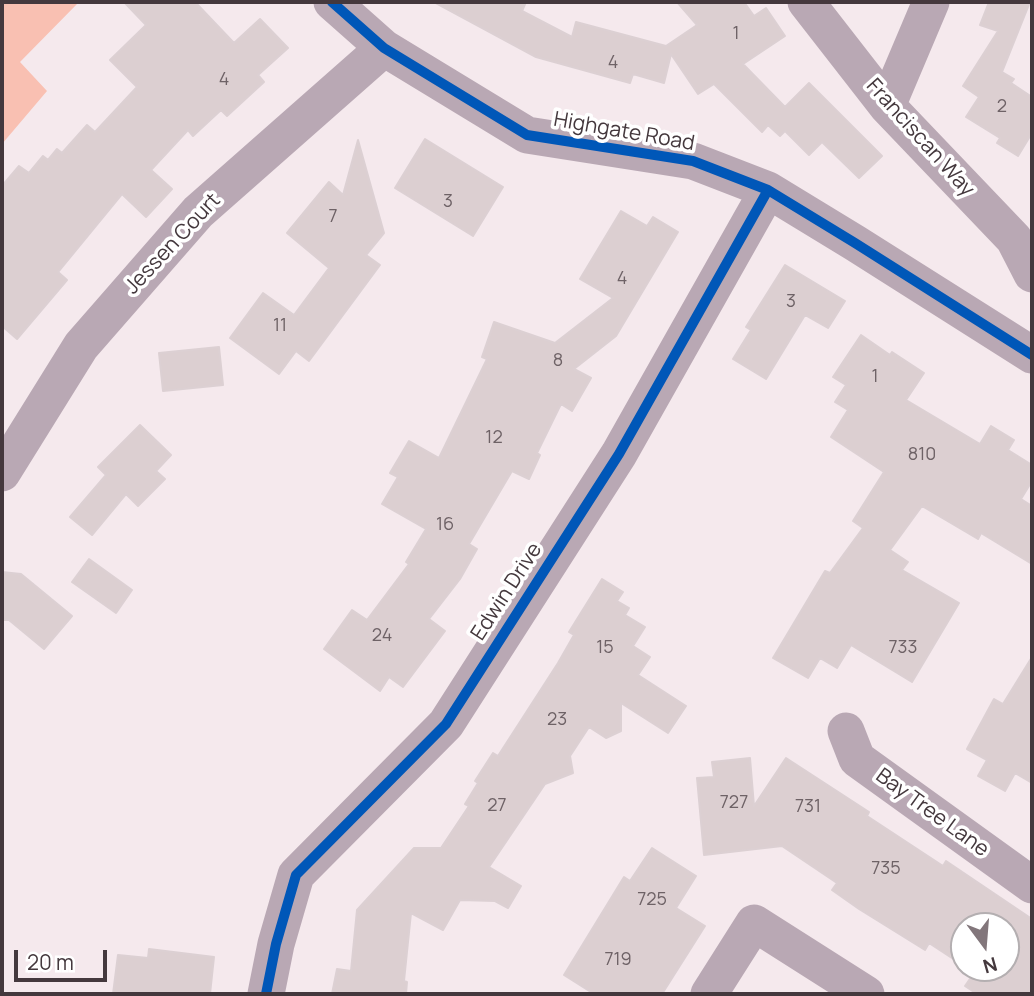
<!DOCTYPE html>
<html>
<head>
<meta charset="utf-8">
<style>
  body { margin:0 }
  #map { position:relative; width:1034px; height:996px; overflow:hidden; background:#f5e9ed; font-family:Manrope,sans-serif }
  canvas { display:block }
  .frame { position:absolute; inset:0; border:4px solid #44383d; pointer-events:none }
  .north { position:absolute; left:950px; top:912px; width:70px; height:70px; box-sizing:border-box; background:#fff; border:2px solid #b4afb1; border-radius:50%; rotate:164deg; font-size:19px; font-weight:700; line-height:28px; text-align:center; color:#44383d }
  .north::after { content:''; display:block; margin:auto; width:24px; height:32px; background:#82767b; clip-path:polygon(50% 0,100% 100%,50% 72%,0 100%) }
  .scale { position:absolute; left:14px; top:950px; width:93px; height:32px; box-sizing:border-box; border:4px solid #44383d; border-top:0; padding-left:9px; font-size:21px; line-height:24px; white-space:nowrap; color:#44383d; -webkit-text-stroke:5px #fff; paint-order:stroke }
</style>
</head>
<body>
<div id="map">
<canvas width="1034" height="996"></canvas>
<div class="frame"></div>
<div class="north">N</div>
<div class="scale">20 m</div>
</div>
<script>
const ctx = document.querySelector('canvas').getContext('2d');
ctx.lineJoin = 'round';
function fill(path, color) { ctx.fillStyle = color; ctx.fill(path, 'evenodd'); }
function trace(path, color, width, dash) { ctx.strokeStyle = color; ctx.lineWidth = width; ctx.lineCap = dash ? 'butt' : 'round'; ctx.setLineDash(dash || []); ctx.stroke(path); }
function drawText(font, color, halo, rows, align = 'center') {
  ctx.font = font + ' Manrope,sans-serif'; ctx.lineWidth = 7; ctx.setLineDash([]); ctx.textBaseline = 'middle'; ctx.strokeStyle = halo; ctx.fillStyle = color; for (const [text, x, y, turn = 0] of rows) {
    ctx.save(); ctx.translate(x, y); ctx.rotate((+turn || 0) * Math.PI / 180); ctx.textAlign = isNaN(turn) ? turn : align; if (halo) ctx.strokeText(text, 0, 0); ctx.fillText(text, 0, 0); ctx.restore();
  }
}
fill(new Path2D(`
  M2,2H79L20,62L47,91L2,144Z`), '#f9c0b2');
const building = new Path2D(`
  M124,2H195L234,43L260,19L288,48L258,75L264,82L227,116L221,110L193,136L188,130L151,170L172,189L146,217L122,194L58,272L67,280L17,339L2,326V186L19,166L29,173L43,156L48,160L57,149L62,153L87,125L95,132L137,87L110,60L146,25Z
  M434,2H526L522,11L572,37L576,22L666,46L697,25L677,2H744L754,16L766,8L785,36L743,64L785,107L809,83L882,156L859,178L822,142L809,155L785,131L780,136L768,125L762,132L714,84L698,94L671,54L664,83L633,74L630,83L536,57Z
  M989,2H1030L1002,72L1014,79L1011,83L1032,97V133L1018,156L997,143L1000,138L966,117L979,97L963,86L998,31L980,25Z
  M425,139L503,187L473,236L395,188Z
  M358,140L384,233L366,255L380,265L309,361L296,351L279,374L230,338L263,293L294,315L329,268L287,233L329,182L343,195Z
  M621,211L647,226L653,217L678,232L616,336L574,369L591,378L572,411L561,404L537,453L540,455L529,479L512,471L469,544L477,549L460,579L429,619L445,631L403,687L389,677L380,691L324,649L352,610L367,620L409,564L406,562L426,529L382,504L398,477L390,473L409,441L439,458L487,359L482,357L494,322L555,343L613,298L580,279Z
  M785,265L845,301L828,328L805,315L766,379L733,359L751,330L746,327Z
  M861,335L890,355L892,352L924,373L906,400L980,444L991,426L1014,440L1008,450L1032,465V481L1021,499L1032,506V564L981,533L978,539L922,506L890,550L908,562L902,570L959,603L912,682L851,645L837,668L820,658L808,678L773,658L825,571L830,573L863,528L853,521L884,472L831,437L848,410L835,402L846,385L833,377Z
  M219,347L223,385L163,391L159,353Z
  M140,425L171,455L156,471L165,479L138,506L126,494L92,535L70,517L106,475L98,467Z
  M89,559L132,590L116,613L72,582Z
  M2,572L21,574L72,616L44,649L9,620H2Z
  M602,579L623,592L617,601L629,608L625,615L645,627L633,646L650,657L638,675L686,706L668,733L621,703V731L606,738L589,727L570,756L573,773L545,784L489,867L521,886L508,908L495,901L460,900L443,930L411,913L404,981L407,982L406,994H332L337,969L351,971L357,910L414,848H441L469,806L465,804L478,783L475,781L493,753L498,756L558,663L574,635L569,632Z
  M1032,657V783L1015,773L1005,791L978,776L987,760L967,749L994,699L1003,704Z
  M750,758L754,806L786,758L869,812L867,816L943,866L946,861L1032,919V994H977L965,986L974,973L967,968H1006V926H964V966L929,943L925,950L859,909L832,890L837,883L782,846L704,855L697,778L714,777L712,762Z
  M652,848L696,876L676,908L705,926L662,994H594L564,975L624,877L630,881Z
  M149,949L214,957L210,994H113L118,955L148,958Z`);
fill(building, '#dccfd1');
trace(building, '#dcd0d3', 2);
trace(new Path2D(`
  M332,2L384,48L527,135L693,161L768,190L855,243L1032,355
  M806,2L887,106L1014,239L1032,274
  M887,106L931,2
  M2,473L81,346L198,212L384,48
  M846,731L857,759L1032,885
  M266,994L276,944L296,875L446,724L619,454L768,190
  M709,994L754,923L866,994`), '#b9a8b4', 37);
trace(new Path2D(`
  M332,2L384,48L527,135L693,161L768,190L855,243L1032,355
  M266,994L276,944L296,875L446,724L619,454L768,190`), '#0057b8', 10);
drawText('18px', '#6e6266', null, [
  ["1",736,34],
  ["4",613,63],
  ["4",224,80],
  ["2",1002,107],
  ["3",448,202],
  ["7",333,217],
  ["4",622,279],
  ["3",791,302],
  ["11",280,326],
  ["8",558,361],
  ["1",875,377],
  ["12",494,438],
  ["810",922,455],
  ["16",445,525],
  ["24",382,636],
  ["15",605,648],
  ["733",903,648],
  ["23",557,720],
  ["727",734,803],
  ["27",497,806],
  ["731",808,807],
  ["735",886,869],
  ["725",652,900],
  ["719",618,960]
]);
drawText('21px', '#44383d', '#fff', [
  ["Highgate Road",624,132,10],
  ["Franciscan Way",920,138,48],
  ["Jessen Court",173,244,-47],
  ["Edwin Drive",507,592,-57],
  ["Bay Tree Lane",932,813,36]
]);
</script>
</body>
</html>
